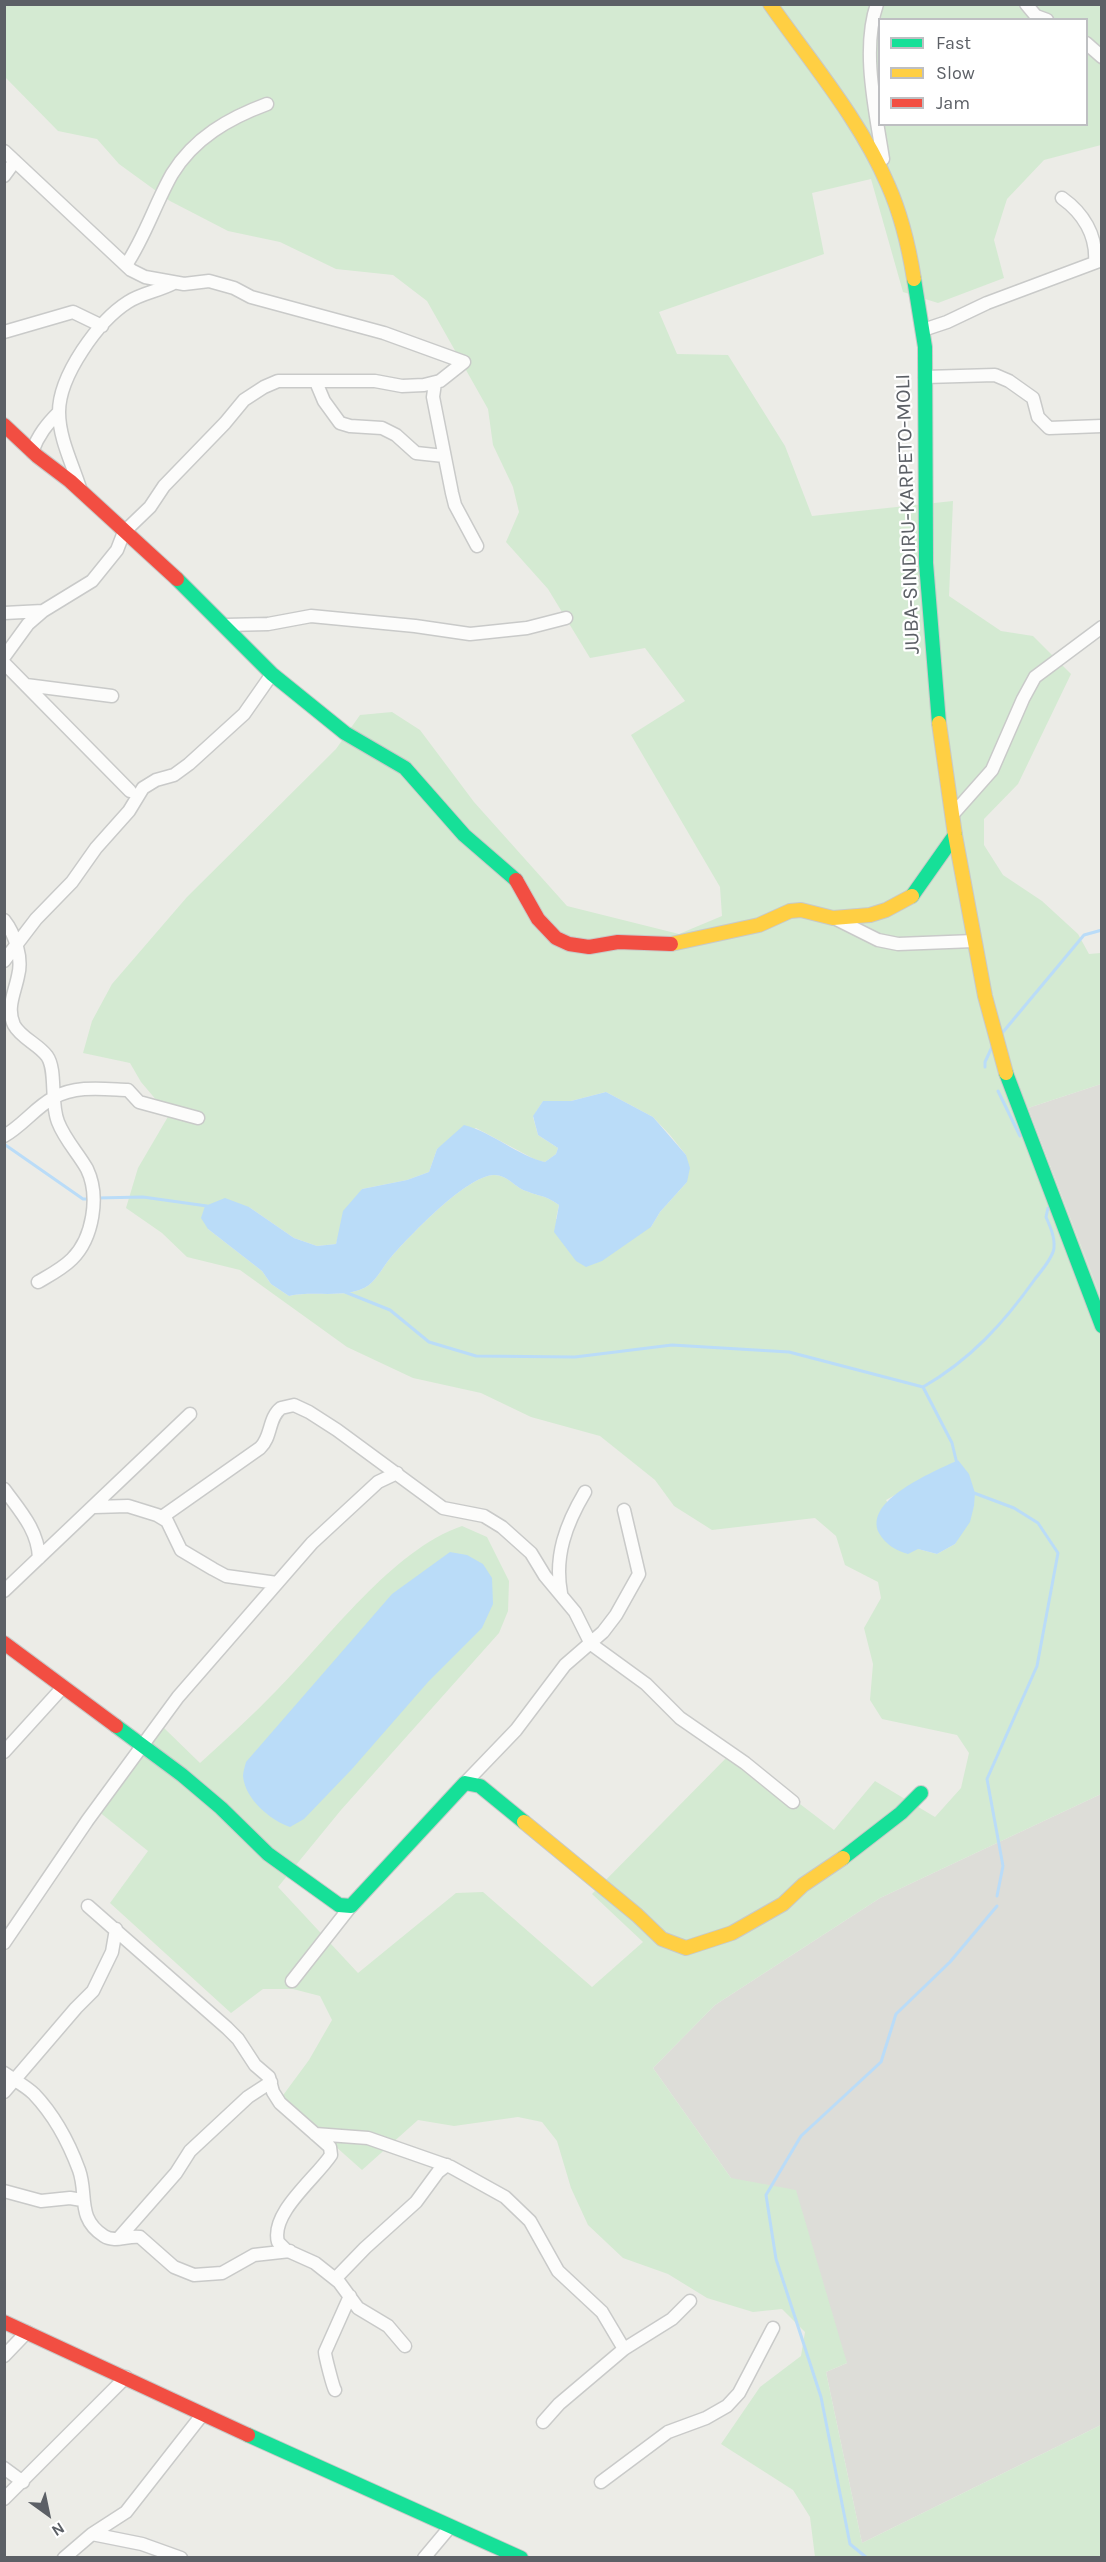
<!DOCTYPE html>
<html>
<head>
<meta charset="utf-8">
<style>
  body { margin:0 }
  #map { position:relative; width:1106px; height:2562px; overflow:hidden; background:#ecece7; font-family:Karla,sans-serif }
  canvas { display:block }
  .frame { position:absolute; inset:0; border:6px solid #5c6066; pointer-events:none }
  .legend { position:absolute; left:878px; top:18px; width:210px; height:108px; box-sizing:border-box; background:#fff; border:2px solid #bebfc2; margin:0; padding:8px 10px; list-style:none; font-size:18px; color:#5c6066 }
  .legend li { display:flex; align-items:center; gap:12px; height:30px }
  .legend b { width:30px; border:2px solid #bebfc2 }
  .north { position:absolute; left:18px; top:2484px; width:60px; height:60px; -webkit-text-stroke:4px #fff; paint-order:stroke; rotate:147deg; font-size:16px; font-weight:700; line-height:24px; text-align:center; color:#5c6066 }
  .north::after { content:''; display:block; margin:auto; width:21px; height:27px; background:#5c6066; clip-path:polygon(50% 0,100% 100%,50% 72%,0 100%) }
</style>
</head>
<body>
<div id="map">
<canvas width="1106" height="2562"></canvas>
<div class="frame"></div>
<ul class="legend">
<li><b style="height:8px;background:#16e098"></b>Fast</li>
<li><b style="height:8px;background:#ffcf43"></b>Slow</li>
<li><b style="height:8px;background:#f24e42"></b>Jam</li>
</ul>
<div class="north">N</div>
</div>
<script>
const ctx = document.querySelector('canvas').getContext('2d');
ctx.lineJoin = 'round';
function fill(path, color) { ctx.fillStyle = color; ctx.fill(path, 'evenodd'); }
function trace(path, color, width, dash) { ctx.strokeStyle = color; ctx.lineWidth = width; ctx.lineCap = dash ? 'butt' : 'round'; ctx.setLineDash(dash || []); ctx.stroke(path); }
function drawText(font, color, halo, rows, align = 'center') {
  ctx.font = font + ' Karla,sans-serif'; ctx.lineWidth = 4.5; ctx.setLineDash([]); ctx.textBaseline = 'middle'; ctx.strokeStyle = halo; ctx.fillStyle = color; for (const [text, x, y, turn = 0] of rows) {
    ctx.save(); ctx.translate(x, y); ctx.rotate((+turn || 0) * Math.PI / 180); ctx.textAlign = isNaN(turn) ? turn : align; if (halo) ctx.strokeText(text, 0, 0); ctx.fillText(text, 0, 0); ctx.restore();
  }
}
fill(new Path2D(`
  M1101,1084V1298L1028,1108Z
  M1101,1794V2425L862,2543L826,2372L847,2363L731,2178L653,2068L715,2005L880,1898Z`), '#ddddd8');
fill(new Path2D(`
  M5,5H1101V145L1044,160L1007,199L994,240L1004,278L938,303L903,292L871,179L812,193L824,254L659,312L677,354L728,355L785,446L812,516L953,501L949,596L1001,631L1033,636L1071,674L1018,784L984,819V845L1003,875L1042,901L1078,934L1089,954L1101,953V1084L1028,1108L1101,1298V1794L880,1898L715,2005L653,2068L731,2178L796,2190L847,2363L826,2372L862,2543L1101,2425V2557H815L810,2517L793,2490L721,2444L760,2387L801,2356L805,2332L782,2309L753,2312L707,2298L668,2274L623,2258L588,2225L571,2188L557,2141L542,2122L518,2117L454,2126L418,2120L362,2170L281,2098L309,2060L332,2020L320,1996L293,1989H263L231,2013L110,1903L148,1851L98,1811L164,1728L200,1763C226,1739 252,1716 276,1691C329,1638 392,1550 462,1526L487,1537L509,1581L508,1611L499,1633L341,1810L278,1887L358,1973L456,1893L483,1892L592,1987L643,1942L592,1894L732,1752L834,1830L875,1781L935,1817L961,1788L969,1753L957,1735L882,1719L870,1700L873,1664L864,1628L881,1598L878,1582L845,1565L836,1536L815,1518L712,1530L674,1506L655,1480L600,1436L531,1417L481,1393L413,1378L347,1347L240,1270L187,1257L162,1233L126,1208L138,1168L169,1115L141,1082L130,1063L83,1053L92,1021L112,984L187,897L336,749L360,715L392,712L420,730L474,802L567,906L679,934L722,916L720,887L631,735L685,701L645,648L590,658L548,589L506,542L519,512L513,487L493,445L488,409L427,301L393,275L336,269L280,242L228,231L170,201L119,164L97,139L58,131L5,77ZM880,20H1086V124H880ZM606,1092L653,1117L670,1135L686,1155L687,1182L660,1212L651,1227L556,1219L559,1205C545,1195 541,1197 526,1191C514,1187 508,1175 494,1175C466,1176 411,1235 392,1256C384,1265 378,1278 369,1285C348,1300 314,1290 289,1296L271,1284L262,1271L208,1229L249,1207L294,1238L317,1246L336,1244L340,1230L362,1189L407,1180L429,1172L437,1149L476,1128L536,1160L545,1162L556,1154L558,1148L538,1135L533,1117L543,1101H571ZM958,1460L974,1506L955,1544L937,1554L918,1549L886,1500Z`), '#d4ead2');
fill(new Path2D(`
  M606,1092L653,1117L686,1155L690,1168L687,1182L660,1212L651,1227L602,1261L586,1267L576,1261L554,1232L559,1205C545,1195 541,1197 526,1191C514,1187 508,1175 494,1175C466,1176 411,1235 392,1256C384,1265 378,1278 369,1285C348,1300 314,1290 289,1296L271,1284L262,1271L208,1229L201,1218L205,1206L225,1198L249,1207L294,1238L317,1246L336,1244L343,1211L362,1189L407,1180L429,1172L437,1149L464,1125C492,1132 520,1157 545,1162L556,1154L558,1148L538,1135L533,1116L543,1101H571Z
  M958,1460L969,1474L975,1493L974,1506L970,1522L955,1544L937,1554L918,1549L908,1554C895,1550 886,1545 879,1533C863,1500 934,1472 958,1460Z
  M450,1552L467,1555L483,1564L492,1578L493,1604L482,1628L428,1682L352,1769L304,1819L290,1827C270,1820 245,1799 243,1776C243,1772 245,1766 246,1762L392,1594Z`), '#badcf8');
trace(new Path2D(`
  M1003,1032L1084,935L1102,930
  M985,1067V1062L992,1047
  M998,1091L1020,1136
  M4,1144L83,1199H90
  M97,1198L143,1197L207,1206
  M345,1292L390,1310L429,1342L476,1356L575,1357L672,1345L789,1352L923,1387C970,1360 1004,1323 1035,1279C1041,1271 1053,1258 1054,1248C1055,1237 1050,1226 1046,1217L1048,1208
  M923,1387L952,1443L957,1464
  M974,1493L1014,1508L1038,1523L1058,1553L1037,1666L987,1779L1003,1866L997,1896
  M867,2558L850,2544L821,2397L776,2259L766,2195L801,2136L881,2062L896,2014L950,1962L997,1906`), '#badcf8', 3);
const street = new Path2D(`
  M877,4C861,50 876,113 883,159
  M1026,4L1036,16L1047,20
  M1086,43L1102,57
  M4,151L131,270L145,277L184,284L209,281L234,288L251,297L384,333L464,362L440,381L424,385L402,386L375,381H278L264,387L244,400L225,423L164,486L150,507L124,532L117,550L92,581L43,611L28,624L4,657
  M4,176L15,161
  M1062,198C1083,213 1097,235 1095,262
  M126,265C145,237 155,204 172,174C194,138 229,118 267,104
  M923,330L947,322L987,303L1102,260
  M4,332L73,312L102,326
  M925,377L995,375L1009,381L1033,398L1038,417L1049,428L1102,426
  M316,382L324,401L340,423L350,426L382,428L396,435L416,453L444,456
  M435,383L433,397L452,493L455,505L477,546
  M32,452C38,435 47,424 59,412
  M80,488C72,463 59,438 59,412C59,376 98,321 128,302C142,293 159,291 174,283
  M4,613L43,611
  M226,625L268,624L311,616L415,626L470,634L527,628L566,618
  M4,663L130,791
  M26,685L112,696
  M953,814L992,770L1023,699L1035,677L1102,627
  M834,918L878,940L898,944L974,941
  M4,920C15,934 23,958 18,976C15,992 6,1008 14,1025C21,1038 38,1044 47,1056C57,1070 50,1102 58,1122C65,1140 78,1153 87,1169C100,1196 93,1238 72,1259C62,1269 50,1275 38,1282
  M4,961L36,919L72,882L96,848L129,811L143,788L156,780L174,775L189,764L244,714L272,674
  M4,1136C22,1126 36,1107 53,1098C76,1085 103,1089 128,1090L139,1102L198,1118
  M4,1489C20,1511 38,1530 39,1558
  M94,1507L128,1506L157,1515L167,1521L181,1550L213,1569L226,1576L277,1583
  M162,1517L260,1448C272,1437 268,1418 281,1408L294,1405L309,1412L337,1430L443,1508L484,1516L502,1527L531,1553L545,1576L575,1612L591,1644L646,1684L680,1718L745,1763L793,1802
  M4,1591L190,1414
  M561,1593C554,1556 566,1524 585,1492
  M4,1752L63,1687
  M465,1783L516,1730L565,1665L603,1632L616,1615L639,1574L624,1510
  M88,1906L227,2028L238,2039L255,2065L269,2077L273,2092L280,2103L330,2147L331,2155C316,2178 270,2213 278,2242L286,2250L315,2263L339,2282L358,2308L388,2326L405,2346
  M4,1943L87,1821L178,1697L312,1543L378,1482L397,1473
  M292,1981L351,1906
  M4,2073C14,2080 26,2086 34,2094C54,2115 69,2143 79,2170C88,2195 76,2218 104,2236C115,2243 128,2235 140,2237L174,2267L194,2275L222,2273L254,2255L290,2251
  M4,2092L76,2008L93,1991L112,1952L116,1929
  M315,2134L368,2138L451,2167L505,2197L530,2221L558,2271L602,2312L624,2349
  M4,2191L41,2201L70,2198L82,2200
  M118,2239L176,2173L190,2151L248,2097L271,2082
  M335,2279L365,2248L416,2202L438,2172L447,2165
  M4,2356L27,2332
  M335,2390C333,2387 325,2356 325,2352L350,2296
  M543,2422L559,2404L624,2349L672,2319L690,2301
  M4,2468L23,2482
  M601,2482L668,2432L706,2418L727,2406L739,2393L773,2328
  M4,2499L126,2377
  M92,2534L142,2544L181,2558
  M64,2558L92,2534L126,2512L202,2415
  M424,2558L450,2527`);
const fast = new Path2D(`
  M914,279L925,347L926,563L939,723
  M177,579L272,674L345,733L405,768L464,835L516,880
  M912,896L955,835
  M1006,1073L1102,1326
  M116,1726L182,1775L221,1808L268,1854L339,1905L351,1906L465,1783L480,1786L524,1822
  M843,1858L901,1813L921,1793
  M248,2435L521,2558`);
const slow = new Path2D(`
  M770,4C810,61 861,121 888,185C901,214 909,248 914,279
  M939,723L955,835L985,996L1006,1073
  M671,944L759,925L790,911L801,910L833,918L870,915L886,910L912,896
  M524,1822L637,1915L662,1939L686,1948L732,1933L783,1904L803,1885L843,1858`);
const jam = new Path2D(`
  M4,425L37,456L70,481L177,579
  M516,880L538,919L556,938L569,944L589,947L618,942L671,944
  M4,1643L116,1726
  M4,2322L248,2435`);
trace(street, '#c9cac9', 15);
trace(fast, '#c8c9c8', 16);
trace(slow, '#c8c9c8', 16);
trace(jam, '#c8c9c8', 16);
trace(street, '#fcfcfb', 12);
trace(fast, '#16e098', 14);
trace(slow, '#ffcf43', 14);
trace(jam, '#f24e42', 14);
drawText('21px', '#5c6066', '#fff', [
  ["JUBA-SINDIRU-KARPETO-MOLI",908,514,-92]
]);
</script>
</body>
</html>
